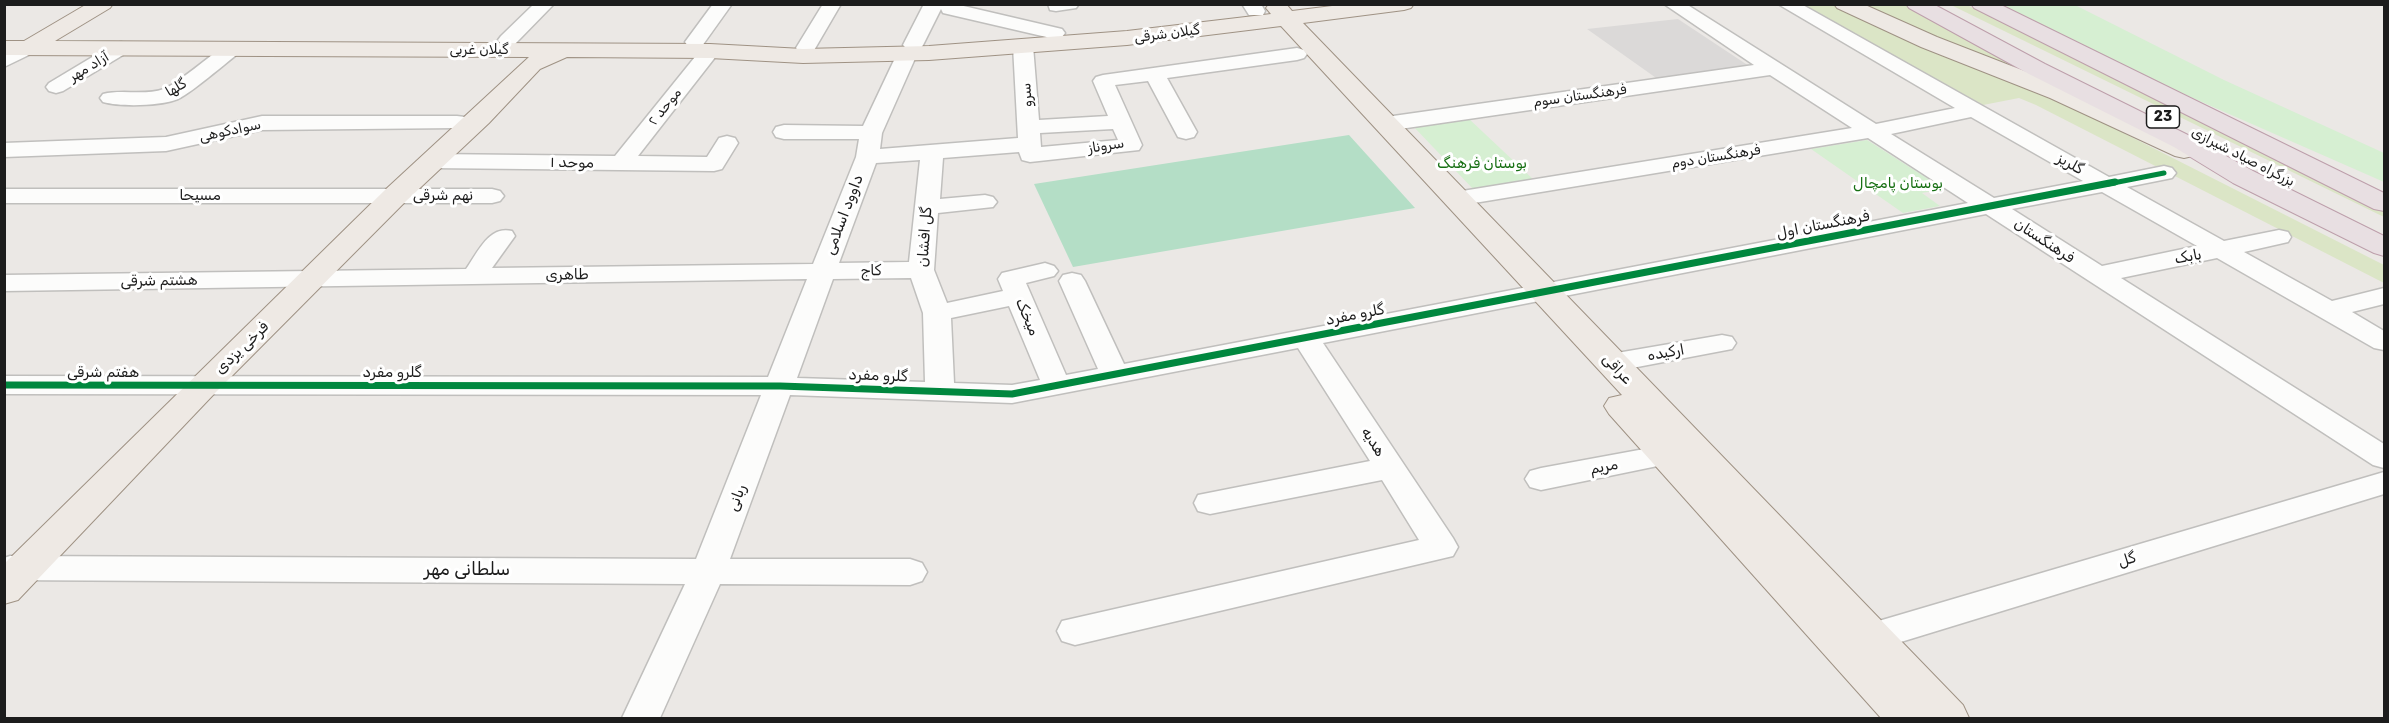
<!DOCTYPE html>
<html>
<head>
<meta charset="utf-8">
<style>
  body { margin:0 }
  #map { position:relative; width:2389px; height:723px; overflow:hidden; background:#ebe8e5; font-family:Rubik,sans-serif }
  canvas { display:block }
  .frame { position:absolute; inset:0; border:6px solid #1c1c1c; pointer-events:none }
</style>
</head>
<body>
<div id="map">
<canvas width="2389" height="723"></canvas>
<div class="frame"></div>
</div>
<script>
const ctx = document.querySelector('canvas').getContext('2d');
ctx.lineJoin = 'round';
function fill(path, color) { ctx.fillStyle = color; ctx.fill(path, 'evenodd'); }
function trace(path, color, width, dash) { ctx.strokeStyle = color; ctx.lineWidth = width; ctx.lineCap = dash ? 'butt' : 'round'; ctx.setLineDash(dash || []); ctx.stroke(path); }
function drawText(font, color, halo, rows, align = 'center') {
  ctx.font = font + ' Rubik,"Noto Naskh Arabic",sans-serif'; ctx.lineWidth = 6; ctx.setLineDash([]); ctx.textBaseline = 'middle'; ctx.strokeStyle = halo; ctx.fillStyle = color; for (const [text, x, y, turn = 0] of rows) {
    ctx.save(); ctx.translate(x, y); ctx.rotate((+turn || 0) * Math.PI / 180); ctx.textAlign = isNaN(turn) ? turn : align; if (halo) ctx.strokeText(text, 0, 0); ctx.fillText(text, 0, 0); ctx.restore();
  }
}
fill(new Path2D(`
  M1801,5H1832L1927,48L2082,112L2384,265V283L2036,105L2019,98L1983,105Z
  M1850,5H1910L2064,87Z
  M1951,5H1967L2384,208V217Z`), '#dbe5c6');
fill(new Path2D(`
  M1993,5H2075L2224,80L2384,153V182L2138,74Z
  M1467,117L1535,181L1475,191L1412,125Z
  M1867,140L1944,189L1922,193L1940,206L1903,213L1811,149Z`), '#d6efd2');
fill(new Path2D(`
  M1349,135L1415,208L1073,267L1034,184Z`), '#b4dec6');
fill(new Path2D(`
  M1678,19L1752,68L1659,80L1587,29Z`), '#dbd9d8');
const minor = new Path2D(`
  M534,4H554L515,44H501L498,40L501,36Z
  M713,4H732L702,46H688L685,42Z
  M823,4H841L813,52H799L796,48Z
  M924,4H955L1062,29L1065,33L1062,37L1055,39L943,13L941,9L923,45L920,49L914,50L917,54L882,133L880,149L1018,138L1013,46L1016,42H1030L1033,46L1039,120L1108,116L1093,81L1096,77L1103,75L1297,48L1304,50L1307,54L1304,58L1297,60L1167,78L1197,132L1194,137L1186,139L1178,137L1148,81L1115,85L1142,145L1139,150L1030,162L1022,160L1019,152L943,158L940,199L985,195L993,197L997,202L993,207L938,213L934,270L947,303L1003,291L998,279L1002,273L1045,263L1054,266L1058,271L1054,276L1026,283L1066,375L1098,369L1059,281L1063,275L1072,273L1081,275L1085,281L1124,364L1968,203L1868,138L1456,206L1448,204L1444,199L1448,194L1456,192L1852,128L1770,75L1386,131L1378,129L1375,124L1378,119L1386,117L1754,65L1664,4H1686L1876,124L1955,108L1778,4H1801L2109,177L2164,166L2172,168L2176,173L2172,178L2127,187L2224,241L2279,230L2288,232L2291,237L2288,242L2244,252L2332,301L2384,288V304L2352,312L2384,331V350L2374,348L2217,258L2121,278L2384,444V468L2373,465L1986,214L1323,343L1453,538L1458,547L1453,556L1075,645L1062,641L1057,631L1062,621L1419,540L1382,480L1210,514L1198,511L1194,503L1198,495L1370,461L1298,348L1012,403L790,395L730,559H910L922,563L927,572L922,581L910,585L720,584L660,718H622L685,584L4,580V558L10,556L696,559L761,395L4,394V376L768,377L807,279L4,291V275L466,269C478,252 489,225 512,231L515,236L492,268L813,264L856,157L859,139H784L776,137L773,132L776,127L784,125L863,126L897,54L900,50L906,48L903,45ZM1971,117L2083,181L1994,198L1891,134ZM1113,129L1118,140L1041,147L1040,133ZM920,160L909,262L839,263L876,163ZM2102,192L2197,246L2102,266L2012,209ZM911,278L923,313L925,382L797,378L833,279ZM1009,306L1040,380L1012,385L954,383L951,318Z
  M1048,4H1079L1076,8L1056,11L1050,10Z
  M1242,4H1261L1265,11L1263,15H1249Z
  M28,42L35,44L38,48L35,52L4,67V53Z
  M121,42L128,44L131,48L128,52L63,91L56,93L49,91L46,87L49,83L114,44Z
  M232,43L239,45L242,49L239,53C223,65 194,91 178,99C161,106 121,107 103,102L100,98L103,94C122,89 144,96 164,89C177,84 211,55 225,45Z
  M710,45L717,47L720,51L638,156L707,157L719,138L727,136L735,138L738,143L722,169L714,171L431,168L423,166L420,161L423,156L431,154L615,156L703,47Z
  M262,116H457L465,117L468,122L465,127L457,128L262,130L166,151L4,157V143L166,137Z
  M4,189H492L500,191L504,196L500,201L492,203H4Z
  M1722,335L1732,337L1736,343L1732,349L1611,372L1601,369L1597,363L1601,357L1611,354Z
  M1666,445L1677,448L1682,455L1677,462L1541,490L1530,487L1525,479L1530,471L1541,468Z
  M2384,472V494L1855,656L1842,652L1837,642L1842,632L1855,628Z`);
const major = new Path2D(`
  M87,4H113L110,8L55,41L710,44L803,49L929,46L1127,31L1271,14L1266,8L1269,4H1286L1292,11L1348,4H1414L1411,8L1404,10L1303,23L1963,705L1969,718H1881L1609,414L1604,406L1609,398L1622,395L1281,26L1127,45L929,60L803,63L710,58L567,57L540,69L489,123L405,202L214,394L18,600L4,604V564L385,190L529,57L4,55V41H24Z
  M1834,4H1863L1937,37L2068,88L2193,144L2197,150L2193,156L2184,158L2175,156L2050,98L1921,47L1837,8Z`);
const highway = new Path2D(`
  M1906,4H1933L2045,64L2192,137L2253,171L2384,236V256L2374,253L2233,183L2174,147L2029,74L1909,8Z
  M1971,4H1999L2384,193V211L2374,209L1974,8Z`);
trace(minor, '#c0bfbd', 3);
trace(major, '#9f9284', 2);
trace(highway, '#bd9fab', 2);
fill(minor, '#fcfcfb');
fill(major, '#eee9e4');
fill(highway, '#e8dfe2');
trace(new Path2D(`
  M2108,184L2164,173`), '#00873e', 5);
trace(new Path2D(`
  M4,385L780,386L1012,394L2115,182`), '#00873e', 7);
drawText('14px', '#1c1c1c', '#fff', [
  ["گیلان شرقی",1167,34,-7],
  ["گیلان غربی",479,50],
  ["آزاد مهر",89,67,-31],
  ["گلها",176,88,-31],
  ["سرو",1027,95,-94],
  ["فرهنگستان سوم",1580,96,-8],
  ["موحد ۲",665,107,-51],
  ["سوادکوهی",230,131,-12],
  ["سروناز",1106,146,-9],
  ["فرهنگستان دوم",1716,157,-9],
  ["بزرگراه صیاد شیرازی",2243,157,27]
]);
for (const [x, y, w] of [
  [2163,117,33]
]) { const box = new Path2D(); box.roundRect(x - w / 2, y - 11, w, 22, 4.5); ctx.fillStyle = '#fff'; ctx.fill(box); trace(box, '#1c1c1c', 1.5); }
drawText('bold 14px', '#1c1c1c', null, [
  ["23",2163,117]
]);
drawText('15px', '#1c1c1c', '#fff', [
  ["موحد ۱",572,163,1],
  ["گلریز",2070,164,29],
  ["مسیحا",200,196],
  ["نهم شرقی",443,196],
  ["داوود اسلامی",844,215,-69],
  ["فرهنگستان اول",1823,225,-11],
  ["گل افشان",925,237,-86],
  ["فرهنگستان",2044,241,33],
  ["بابک",2188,257,-11],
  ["کاج",871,271,-1],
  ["طاهری",567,275,-1],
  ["هشتم شرقی",159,281,-1],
  ["گلرو مفرد",1355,315,-11],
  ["میخک",1027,317,67],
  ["فرخی یزدی",242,348,-44],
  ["ارکیده",1666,353,-10],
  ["عراقی",1617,369,47],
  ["هفتم شرقی",103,373],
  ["گلرو مفرد",392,373],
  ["گلرو مفرد",878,376,2],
  ["هدیه",1373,442,57],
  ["مریم",1604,467,-11],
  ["ربانی",737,498,-69],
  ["گل",2127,560,-17]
]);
drawText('15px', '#187014', '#fff', [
  ["بوستان فرهنگ",1482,164],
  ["بوستان پامچال",1898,184]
]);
drawText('18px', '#1c1c1c', '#fff', [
  ["سلطانی مهر",467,570]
]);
</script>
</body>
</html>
